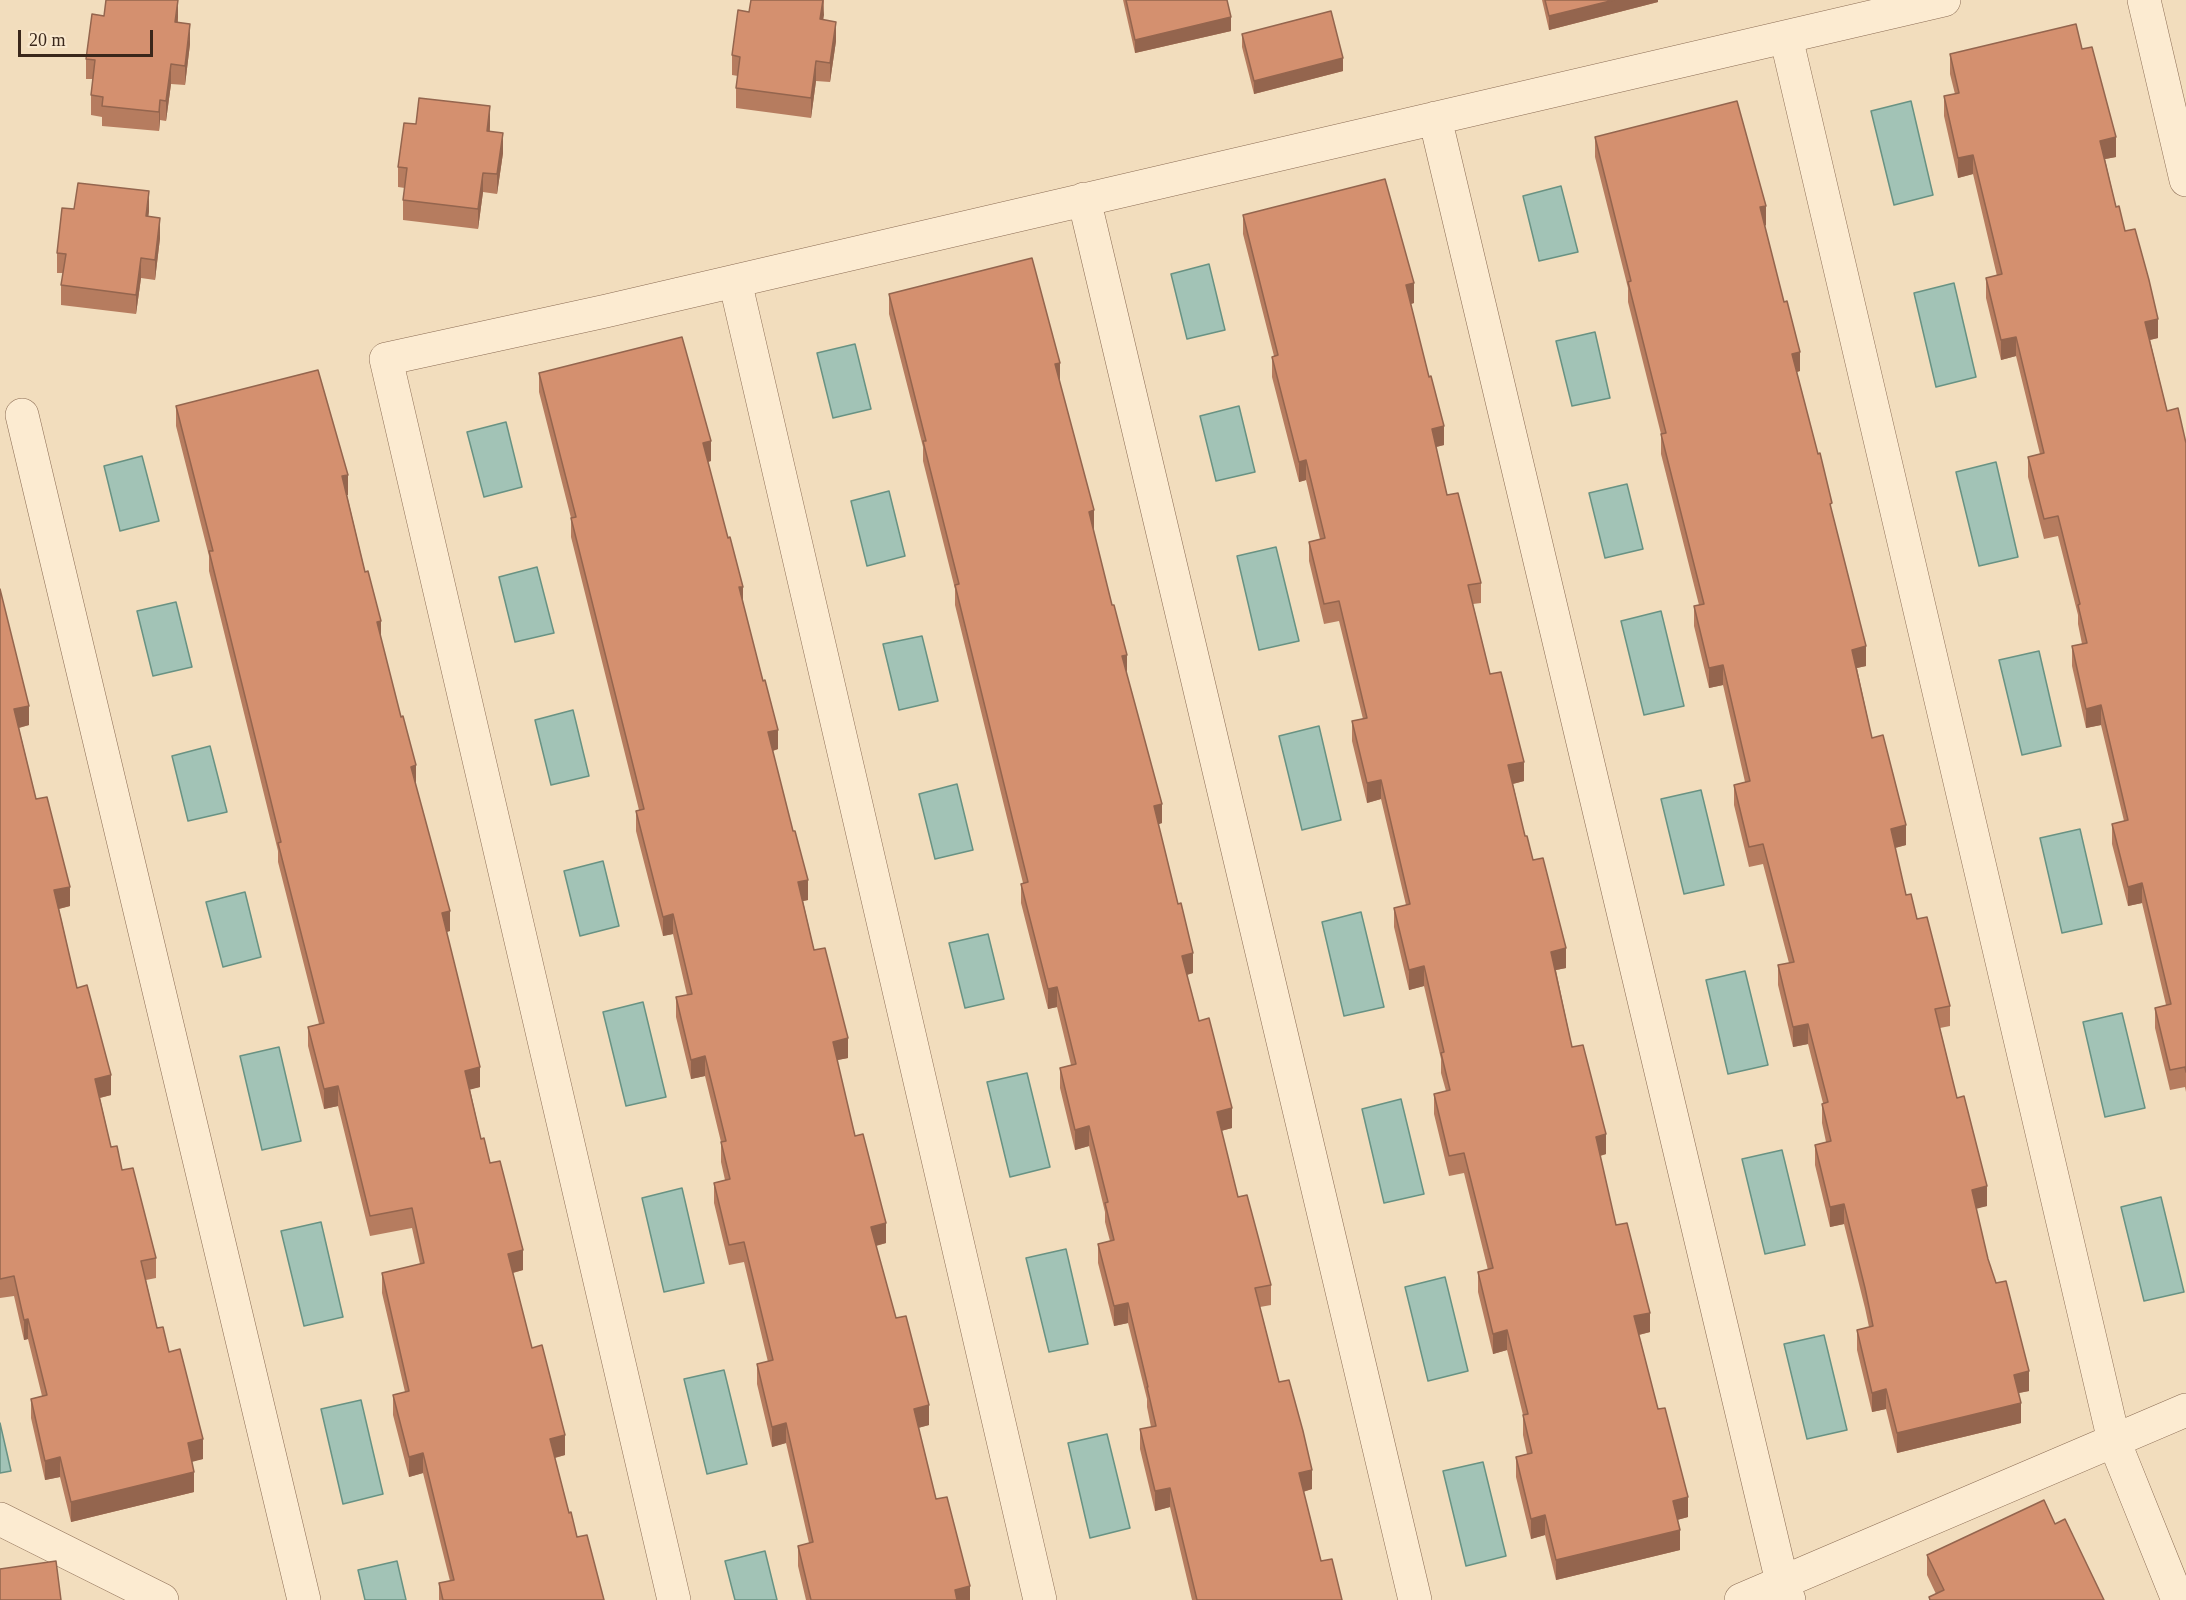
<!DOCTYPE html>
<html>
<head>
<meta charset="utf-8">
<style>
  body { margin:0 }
  #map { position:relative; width:2186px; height:1600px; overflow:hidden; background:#f2ddbd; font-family:Georgia,serif }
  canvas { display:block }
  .scale { position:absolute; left:18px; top:30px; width:135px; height:27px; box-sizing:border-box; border:3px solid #3a271b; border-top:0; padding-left:8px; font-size:18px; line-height:21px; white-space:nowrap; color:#3a271b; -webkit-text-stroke:4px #f9e8ce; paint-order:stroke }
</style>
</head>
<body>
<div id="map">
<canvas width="2186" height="1600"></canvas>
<div class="scale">20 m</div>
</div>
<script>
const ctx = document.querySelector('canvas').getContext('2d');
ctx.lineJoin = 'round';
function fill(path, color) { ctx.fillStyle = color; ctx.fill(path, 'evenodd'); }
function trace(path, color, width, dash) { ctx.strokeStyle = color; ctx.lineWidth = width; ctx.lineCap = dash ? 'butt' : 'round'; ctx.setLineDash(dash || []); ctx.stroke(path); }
const water = new Path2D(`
  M1911,101L1933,195L1894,205L1871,111Z
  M1561,186L1578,252L1539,261L1523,196Z
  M1209,264L1225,330L1187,339L1171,274Z
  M1954,283L1976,377L1936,387L1914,293Z
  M1595,332L1610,398L1572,406L1556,341Z
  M855,344L871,409L833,418L817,353Z
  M1239,406L1255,472L1216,481L1200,416Z
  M506,422L522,487L484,497L467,432Z
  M142,456L159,521L120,531L104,466Z
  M1996,462L2018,557L1979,566L1956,472Z
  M1627,484L1643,549L1605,558L1589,493Z
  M889,491L905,556L867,566L851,501Z
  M1276,547L1299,641L1259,650L1237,556Z
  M537,567L554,633L515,642L499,577Z
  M176,602L192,667L153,676L137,611Z
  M1661,611L1684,706L1644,715L1621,621Z
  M922,636L938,701L899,710L883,644Z
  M2039,651L2061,746L2022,755L1999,660Z
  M573,710L589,776L551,785L535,720Z
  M1319,726L1341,820L1302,830L1279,736Z
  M210,746L227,812L188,821L172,756Z
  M957,784L973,850L935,859L919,794Z
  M1701,790L1724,885L1684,894L1661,799Z
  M2080,829L2102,924L2062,933L2040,838Z
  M603,861L619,926L580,936L564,871Z
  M245,892L261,957L223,967L206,902Z
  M1361,912L1384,1007L1344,1016L1322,922Z
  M988,934L1004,999L965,1008L949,943Z
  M1745,971L1768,1065L1728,1074L1706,980Z
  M643,1002L666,1097L626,1106L603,1012Z
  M2122,1013L2145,1108L2105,1117L2083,1022Z
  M279,1047L301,1141L262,1150L240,1056Z
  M1027,1073L1050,1167L1010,1177L987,1082Z
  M1401,1099L1424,1194L1384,1203L1362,1109Z
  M1782,1150L1805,1245L1765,1254L1742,1159Z
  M682,1188L704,1283L664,1292L642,1198Z
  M2161,1197L2184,1292L2144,1301L2121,1207Z
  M321,1222L343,1317L304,1326L281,1231Z
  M1066,1249L1088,1344L1049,1352L1026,1258Z
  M1445,1277L1468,1371L1428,1381L1405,1287Z
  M1824,1335L1847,1430L1807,1439L1784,1344Z
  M724,1370L747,1464L707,1474L684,1379Z
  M361,1400L383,1494L343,1504L321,1409Z
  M0,1423L11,1471L0,1473Z
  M1107,1434L1130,1528L1090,1538L1068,1443Z
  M1483,1462L1506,1556L1466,1566L1443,1471Z
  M765,1551L777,1600H735L725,1561Z
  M397,1561L406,1600H365L358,1570Z`);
fill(water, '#a2c3b6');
trace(water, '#689283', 1.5);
const street = new Path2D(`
  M2144,0L2186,180
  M1786,37L2114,1441L2178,1600
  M1435,118L1782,1582L1789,1600
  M1084,199L1415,1600
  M735,281L1040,1600
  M22,415L304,1600
  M0,1519L162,1600
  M674,1600L386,359L606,311L1944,0
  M1741,1600L2186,1410`);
trace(street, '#8c6d55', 34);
trace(street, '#fcebd1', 33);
fill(new Path2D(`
  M824,0L823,20L836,41L830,82L816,81L811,118L736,108V88L738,76L732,75V55L749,12Z
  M1123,0H1227L1231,31L1135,53Z
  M1542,0H1658V2L1549,30Z
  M104,16L178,17V23L190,44L185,85L171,84L166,121L160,120L159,131L102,126V117L91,115V95L93,79H86V59Z
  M1242,34L1343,71L1254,94L1242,47Z
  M2082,49L2116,157L2105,159L2116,207L2125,231L2158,338L2150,340L2167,411L2186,443V1092L2185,1087L2170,1090L2155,1028V1008L2166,1005L2142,903L2128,906L2112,844V824L2124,821L2101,725L2086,728L2072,666V646L2082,644L2078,624V615L2058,536L2044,539L2028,477V457L2040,454L2016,356L2001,360L1986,298V278L1997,276L1973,174L1958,178L1944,116V96L1955,94L1950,74V54Z
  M416,124L490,126V131L503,153L497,194L483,192L478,229L403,220V200L405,188L398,187V167Z
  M1595,137L1766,225L1765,226L1800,371L1797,372L1832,514L1866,666L1857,668L1872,738L1906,845L1895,848L1906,895L1917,919L1950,1006V1026L1940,1028L1957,1098L1987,1206L1976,1208L1988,1259L2029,1391L2018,1393L2021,1423L1897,1453L1886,1409L1872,1412L1857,1350V1330L1869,1327L1865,1308L1844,1224L1830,1227L1815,1165V1145L1826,1142L1822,1123V1104L1823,1103L1808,1044L1793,1047L1778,985V965L1789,963L1763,864L1749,867L1734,805V785L1745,782L1723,685L1709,688L1694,626V606L1699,605L1661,454V434L1628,302V288L1595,157Z
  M74,209L149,211L148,216L160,238L155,280L141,278L136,314L61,305V285L63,273H57V253Z
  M1243,215L1414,303L1411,304L1444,445L1436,447L1447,495L1481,583V603L1473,604L1490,674L1524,781L1513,784L1525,836L1566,968L1556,970L1572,1047L1606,1154L1600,1156L1616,1225L1650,1332L1639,1335L1658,1409L1688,1517L1677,1520L1680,1550L1556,1580L1545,1535L1531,1539L1516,1477V1457L1527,1454L1523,1435V1415L1507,1350L1493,1354L1478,1292V1272L1488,1270L1464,1173L1449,1176L1434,1114V1094L1446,1091L1441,1073V1059L1424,986L1409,990L1394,927V908L1406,905L1381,799L1367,803L1352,741V721L1363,719L1339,621L1324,624L1309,561V542L1320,539L1306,480L1299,482L1272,377V357L1274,356L1243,234Z
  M889,294L1060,383L1094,530H1093L1162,823L1158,824L1193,973L1187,975L1199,1021L1232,1128L1221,1131L1238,1197L1271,1285V1305L1260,1307L1279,1382L1312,1489L1303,1492L1321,1561L1342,1600H1192L1170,1507L1155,1511L1140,1449V1429L1151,1427L1147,1407V1399L1128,1323L1114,1326L1098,1263V1244L1110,1241L1105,1222V1212L1089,1146L1075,1150L1060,1088V1068L1071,1065L1057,1007L1048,1009L1021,903V884L1023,883L955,605V589L923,461V447L889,314Z
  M539,373L711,461L708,462L778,749L773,751L808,900L803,901L814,950L848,1058L837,1060L855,1136L886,1243L876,1246L896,1318L929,1425L918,1428L936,1499L970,1600H806L798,1566V1546L809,1543L786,1443L772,1447L757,1384V1364L768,1362L744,1262L729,1265L714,1203V1183L725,1180L721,1162V1142L705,1076L691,1079L676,1017V997L687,995L673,934L663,936L636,831V811L639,810L571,537V518L539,392Z
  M176,406L348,495H347L450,931L446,932L480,1087L470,1089L481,1139L490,1163L523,1270L513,1273L532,1348L565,1455L555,1458L569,1513L577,1537L604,1600H439V1583L450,1581L423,1473L409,1477L393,1415V1395L405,1392L382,1293V1273L420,1264L412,1228L370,1236L338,1106L324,1109L308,1046V1027L319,1024L278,862V851L209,571V556L176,426Z
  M0,589L29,725L19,728L36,799L70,906L59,909L77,988L111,1095L100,1098L111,1147L122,1170L156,1258V1278L146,1280L157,1328L169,1352L203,1459L192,1461L194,1492L71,1522L60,1477L45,1480L31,1418V1399L42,1396L28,1339L24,1340L14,1296L0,1298Z
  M2055,1524L2104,1600H1929V1597L1936,1594L1927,1575V1555Z`), '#b67c5f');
fill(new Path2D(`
  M178,0V17L175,42V22Z
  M823,0L824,15L820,39V19Z
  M1614,0H1658V2L1549,30V16Z
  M1231,17V31L1135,53V40Z
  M836,22V41L830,82V63Z
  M190,24V44L185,85V66Z
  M1343,58V71L1254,94V81Z
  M816,61V81L811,118V98Z
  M171,64V84L166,121V101Z
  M160,100V120L159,131V112Z
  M490,106V126L487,151V131Z
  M503,133V153L497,194V174Z
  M2116,137V157L2100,160V141Z
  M1973,155V174L1958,178V158Z
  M483,173V192L478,229V209Z
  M149,191V211L146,236V216Z
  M1766,206V225L1760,227V207Z
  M160,218V238L155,280V260Z
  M141,258V278L136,314V295Z
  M1414,283V303L1406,305V285Z
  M2158,319V338L2145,341V322Z
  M2016,337V356L2001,360V340Z
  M1800,352V371L1792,373V354Z
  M1060,363V383L1055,384V364Z
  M1444,426V445L1432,448V429Z
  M711,441V461L703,463V443Z
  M1306,460V480L1299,482V462Z
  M348,475V495L342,496V476Z
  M1094,510V530L1089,531V512Z
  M739,587H743V606Z
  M381,621V641L377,622Z
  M1866,646V666L1852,669V650Z
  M1127,655V674L1122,656Z
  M1723,665V685L1709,688V668Z
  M2101,705V725L2086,728V709Z
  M29,706V725L14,729V709Z
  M778,730V749L768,752V732Z
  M1524,762V781L1508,785V765Z
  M416,765V785L411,767Z
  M1381,780V799L1367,803V783Z
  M1162,804V823L1154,826V806Z
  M1906,825V845L1891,849V829Z
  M808,880V900L798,902V882Z
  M2142,883V903L2128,906V887Z
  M70,887V906L54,910V890Z
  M450,911V931L442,933V913Z
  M673,914V934L663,936V917Z
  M1566,948V968L1551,971V952Z
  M1193,953V973L1182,976V956Z
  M1424,966V986L1409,990V970Z
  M1057,987V1007L1048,1009V989Z
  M1808,1024V1044L1793,1047V1027Z
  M848,1038V1058L833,1061V1042Z
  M705,1056V1076L691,1079V1060Z
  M480,1067V1087L465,1091V1071Z
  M111,1075V1095L95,1099V1079Z
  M338,1086V1106L324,1109V1089Z
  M1232,1108V1128L1217,1132V1112Z
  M1089,1126V1146L1075,1150V1130Z
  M1606,1134V1154L1596,1157V1137Z
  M1987,1186V1206L1972,1210V1190Z
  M1844,1204V1224L1830,1227V1207Z
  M886,1223V1243L871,1247V1227Z
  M523,1250V1270L508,1274V1254Z
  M1128,1303V1323L1114,1326V1306Z
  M1650,1313V1332L1634,1336V1316Z
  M28,1319V1339L24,1340V1320Z
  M1507,1330V1350L1493,1354V1334Z
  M2029,1371V1391L2014,1394V1375Z
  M1886,1389V1409L1872,1412V1393Z
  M2021,1403V1423L1897,1453V1433Z
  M929,1405V1425L914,1429V1409Z
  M786,1423V1443L772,1447V1427Z
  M565,1435V1455L550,1459V1439Z
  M203,1439V1459L188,1463V1443Z
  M423,1453V1473L409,1477V1457Z
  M60,1457V1477L45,1480V1461Z
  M1312,1470V1489L1299,1493V1473Z
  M194,1472V1492L71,1522V1502Z
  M1170,1488V1507L1155,1511V1491Z
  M1688,1497V1517L1673,1521V1501Z
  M1545,1515V1535L1531,1539V1519Z
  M1680,1530V1550L1556,1580V1560Z
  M970,1586V1600H955V1590Z`), '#94654e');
const building = new Path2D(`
  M106,0H178L175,22L190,24L185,66L171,64L166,101L160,100L159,112L102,106L103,97L91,95L95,60L86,59L92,14L104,16Z
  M751,0H823L820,19L836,22L830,63L816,61L811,98L736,88L740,57L732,55L738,10L749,12Z
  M1126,0H1227L1231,17L1135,40Z
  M1545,0H1614L1549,16Z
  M1331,11L1343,58L1254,81L1242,34Z
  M2076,24L2082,49L2092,47L2116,137L2100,141L2116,207L2119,206L2125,231L2135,229L2149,280L2158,319L2145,322L2167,411L2178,408L2186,443V1072L2185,1067L2170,1070L2155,1008L2171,1004L2142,883L2128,887L2112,824L2128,820L2101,705L2086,709L2072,646L2087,643L2078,605L2080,604L2058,516L2044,519L2028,457L2044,453L2016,337L2001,340L1986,278L2002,274L1973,155L1958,158L1944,96L1959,93L1950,54Z
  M419,98L490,106L487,131L503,133L497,174L483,173L478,209L403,200L407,168L398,167L404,123L416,124Z
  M1737,101L1766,206L1760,207L1784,302L1787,301L1800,352L1792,354L1818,454L1820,453L1832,503L1830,504L1866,646L1852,650L1872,738L1883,735L1906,825L1891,829L1906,895L1911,894L1917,919L1927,917L1950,1006L1935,1009L1957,1098L1964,1096L1987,1186L1972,1190L1988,1259L1996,1283L2006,1281L2029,1371L2014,1375L2021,1403L1897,1433L1886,1389L1872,1393L1857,1330L1873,1326L1865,1288L1844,1204L1830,1207L1815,1145L1831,1141L1822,1104L1828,1102L1808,1024L1793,1027L1778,965L1794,962L1763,844L1749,847L1734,785L1750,781L1723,665L1709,668L1694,606L1704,604L1661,434L1666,433L1628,282L1631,281L1595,137Z
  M1385,179L1414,283L1406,285L1429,377L1431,376L1444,426L1432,429L1447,495L1458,493L1481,583L1468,585L1490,674L1501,672L1524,762L1508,765L1525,836H1527L1533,860L1543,858L1566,948L1551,952L1572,1047L1583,1045L1606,1134L1596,1137L1616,1225L1627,1223L1650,1313L1634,1316L1658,1409L1665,1408L1688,1497L1673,1501L1680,1530L1556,1560L1545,1515L1531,1519L1516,1457L1532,1453L1523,1415L1528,1414L1507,1330L1493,1334L1478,1272L1493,1268L1464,1153L1449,1156L1434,1094L1450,1090L1441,1053L1444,1052L1424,966L1409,970L1394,908L1410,904L1381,780L1367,783L1352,721L1367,718L1339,601L1324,604L1309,542L1325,538L1306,460L1299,462L1272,357L1278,355L1243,215Z
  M78,183L149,191L146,216L160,218L155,260L141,258L136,295L61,285L66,254L57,253L62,208L74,209Z
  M1032,258L1060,363L1055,364L1094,510L1089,512L1112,605H1114L1127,655L1122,656L1162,804L1154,806L1178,904L1181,903L1193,953L1182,956L1199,1021L1209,1018L1232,1108L1217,1112L1238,1197L1247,1195L1271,1285L1255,1288L1279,1382L1289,1380L1303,1431L1312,1470L1299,1473L1321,1561L1332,1559L1342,1600H1197L1170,1488L1155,1491L1140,1429L1156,1426L1147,1387H1148L1128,1303L1114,1306L1098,1244L1114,1240L1105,1203L1108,1202L1089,1126L1075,1130L1060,1068L1076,1064L1057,987L1048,989L1021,884L1028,882L955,585L959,584L923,441H926L889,294Z
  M682,337L711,441L703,443L728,538L730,537L743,587H739L763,681L765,680L778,730L768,732L793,831H795L808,880L798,882L814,950L825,948L848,1038L833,1042L855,1136L863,1134L886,1223L871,1227L896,1318L906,1316L929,1405L914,1409L936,1499L947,1497L970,1586L955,1590L957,1600H811L798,1546L813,1542L786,1423L772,1427L757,1364L773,1360L744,1242L729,1245L714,1183L730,1179L721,1142L726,1141L705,1056L691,1060L676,997L692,994L673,914L663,917L636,811L644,809L571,518L576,517L539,373Z
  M318,370L348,475L342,476L365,572L368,571L381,621L377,622L401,717L403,716L416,765L411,767L450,911L442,913L480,1067L465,1071L481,1139L484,1138L490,1163L500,1161L523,1250L508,1254L532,1348L542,1345L565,1435L550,1439L569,1513L571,1512L577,1537L587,1535L604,1600H443L439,1583L454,1580L423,1453L409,1457L393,1395L409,1391L382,1273L424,1263L412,1208L370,1216L338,1086L324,1089L308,1027L324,1023L278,843L281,842L209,551H213L176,406Z
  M0,589L29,706L14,709L36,799L47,797L70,887L54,890L61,919L77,988L87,985L111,1075L95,1079L111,1147L117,1146L122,1170L133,1168L156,1258L141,1261L157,1328L163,1327L169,1352L180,1349L203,1439L188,1443L194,1472L71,1502L60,1457L45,1461L31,1399L47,1395L28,1319L24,1320L14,1276L0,1279Z
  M2044,1500L2055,1524L2065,1519L2104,1600H1930L1929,1597L1944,1590L1927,1555Z
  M56,1561L61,1600H0V1569Z`);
fill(building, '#d4906f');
trace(building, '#94654e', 1.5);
</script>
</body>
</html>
